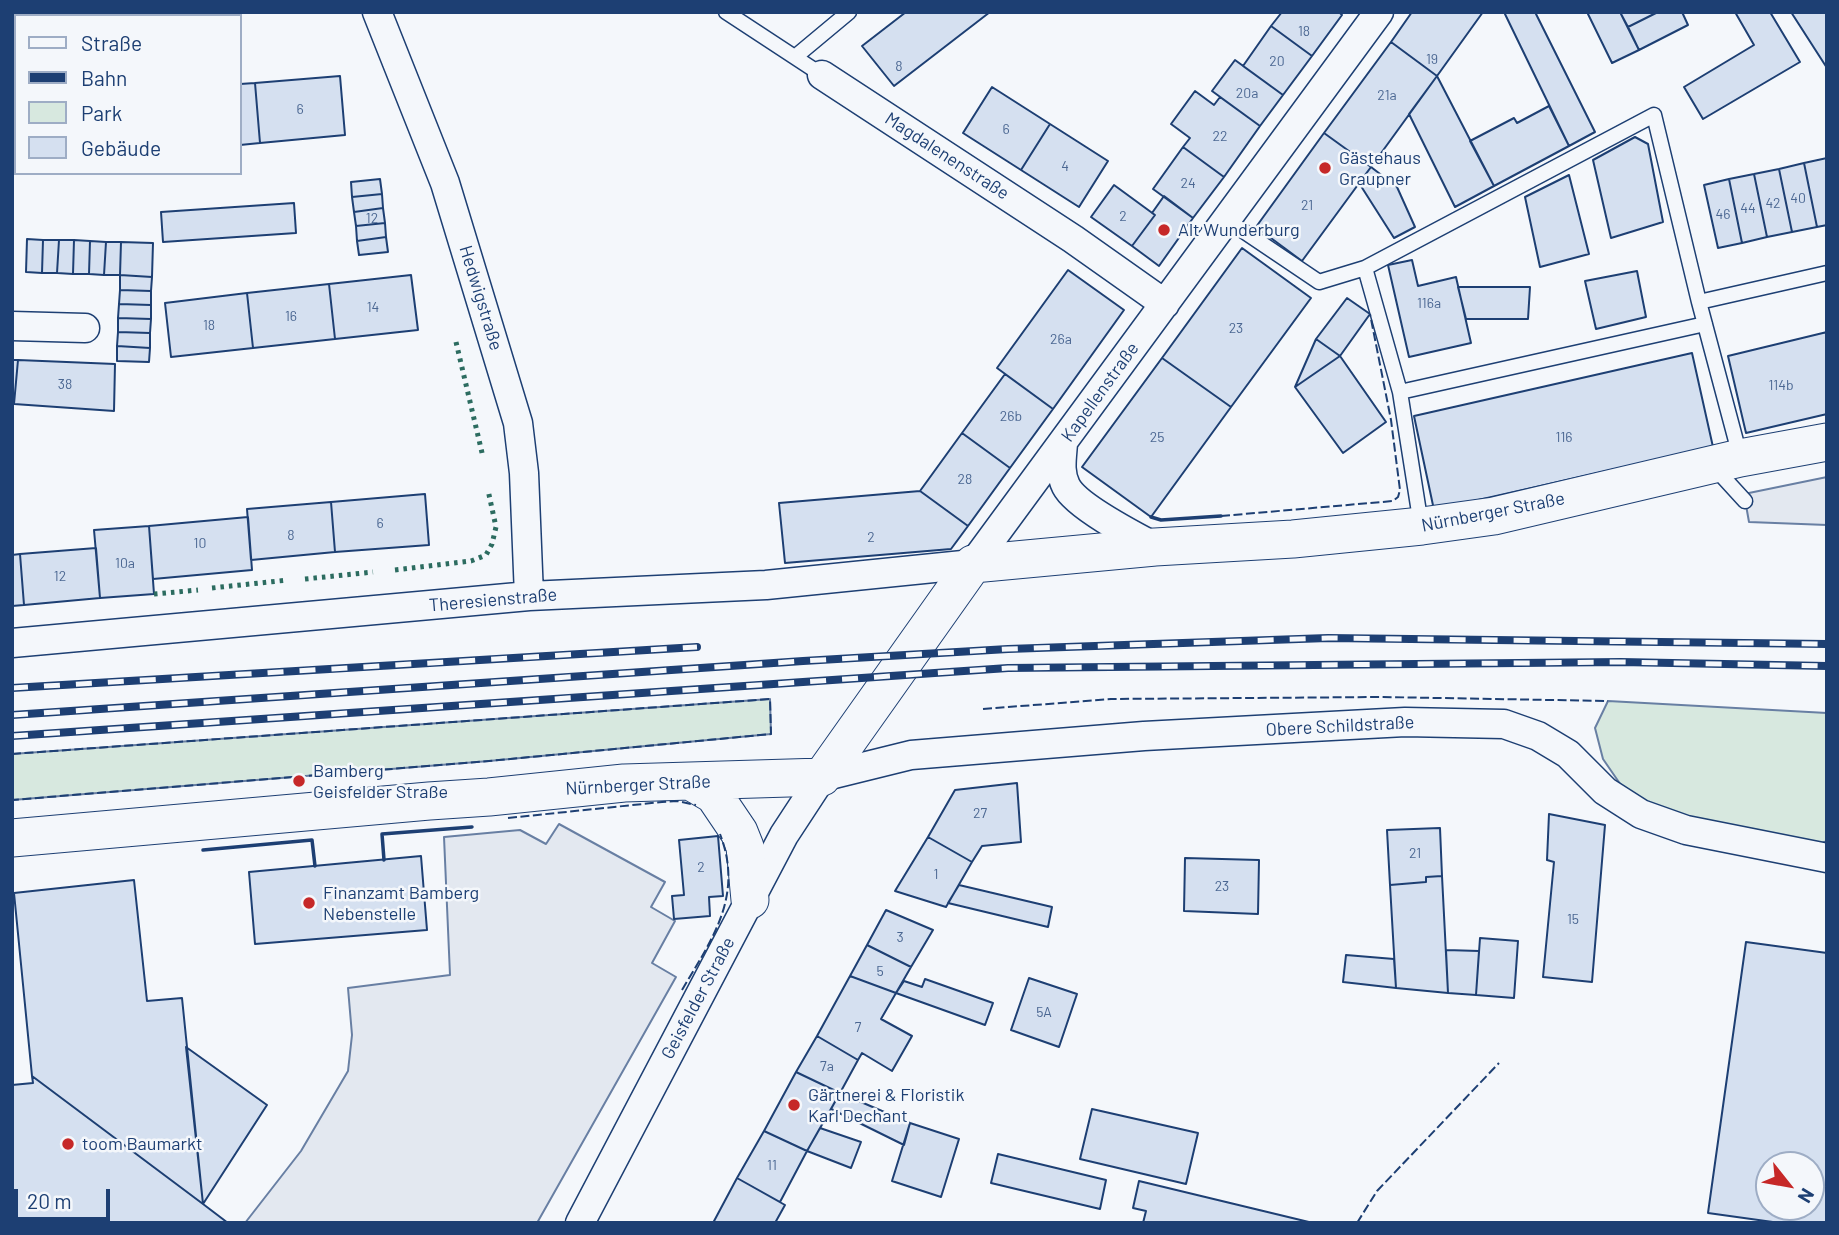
<!DOCTYPE html>
<html>
<head>
<meta charset="utf-8">
<style>
  body { margin:0 }
  #map { position:relative; width:1839px; height:1235px; overflow:hidden; background:#f4f7fb; font-family:Barlow,sans-serif }
  canvas { display:block }
  .frame { position:absolute; inset:0; border:14px solid #1d3f73; pointer-events:none }
  .legend { position:absolute; left:14px; top:14px; width:228px; height:161px; box-sizing:border-box; background:#f4f7fb; border:2px solid #9eadc5; margin:0; padding:9px 12px; list-style:none; font-size:21px; color:#1d3f73 }
  .legend li { display:flex; align-items:center; gap:14px; height:35px }
  .legend b { width:35px; border:2px solid #9eadc5 }
  .north { position:absolute; left:1755px; top:1151px; width:70px; height:70px; box-sizing:border-box; background:#f4f7fb; border:2px solid #9eadc5; border-radius:50%; rotate:121deg; font-size:19px; font-weight:700; line-height:28px; text-align:center; color:#1d3f73 }
  .north::after { content:''; display:block; margin:auto; width:24px; height:32px; background:#c62828; clip-path:polygon(50% 0,100% 100%,50% 72%,0 100%) }
  .scale { position:absolute; left:14px; top:1189px; width:96px; height:32px; box-sizing:border-box; border:4px solid #1d3f73; border-top:0; padding-left:9px; font-size:21px; line-height:24px; white-space:nowrap; color:#1d3f73; -webkit-text-stroke:5px #f4f7fb; paint-order:stroke }
</style>
</head>
<body>
<div id="map">
<canvas width="1839" height="1235"></canvas>
<div class="frame"></div>
<ul class="legend">
<li><b style="height:9px;background:#f4f7fb"></b>Straße</li>
<li><b style="height:9px;background:#1d3f73"></b>Bahn</li>
<li><b style="height:19px;background:#d7e8df"></b>Park</li>
<li><b style="height:19px;background:#d5e0f0"></b>Gebäude</li>
</ul>
<div class="north">N</div>
<div class="scale">20 m</div>
</div>
<script>
const ctx = document.querySelector('canvas').getContext('2d');
ctx.lineJoin = 'round';
function fill(path, color) { ctx.fillStyle = color; ctx.fill(path, 'evenodd'); }
function trace(path, color, width, dash) { ctx.strokeStyle = color; ctx.lineWidth = width; ctx.lineCap = dash ? 'butt' : 'round'; ctx.setLineDash(dash || []); ctx.stroke(path); }
function drawText(font, color, halo, rows, align = 'center') {
  ctx.font = font + ' Barlow,sans-serif'; ctx.lineWidth = 5; ctx.setLineDash([]); ctx.textBaseline = 'middle'; ctx.strokeStyle = halo; ctx.fillStyle = color; for (const [text, x, y, turn = 0] of rows) {
    ctx.save(); ctx.translate(x, y); ctx.rotate((+turn || 0) * Math.PI / 180); ctx.textAlign = isNaN(turn) ? turn : align; if (halo) ctx.strokeText(text, 0, 0); ctx.fillText(text, 0, 0); ctx.restore();
  }
}
const green = new Path2D(`
  M770,699L771,734L489,761L12,800V754Z
  M1608,701L1827,713V841L1822,843L1669,814L1625,791L1603,759L1595,728Z`);
fill(green, '#d7e8df');
trace(green, '#687fa3', 2);
const parking = new Path2D(`
  M1827,477V525L1749,522L1744,494Z
  M559,824L665,882L651,907L675,921L652,963L676,977L537,1223H245L301,1151L348,1071L352,1035L348,988L450,975L444,837L520,830L546,844Z`);
fill(parking, '#e3e8f0');
trace(parking, '#687fa3', 2);
const building = new Path2D(`
  M906,12H990L894,86L862,46Z
  M1282,12H1339L1342,15L1312,56L1271,26Z
  M1412,12H1483L1437,76L1391,42Z
  M1504,12H1535L1595,132L1569,146Z
  M1587,12H1620L1639,50L1612,63Z
  M1620,12H1656V13L1628,27Z
  M1658,12H1682L1688,25L1639,50L1628,27Z
  M1735,12H1770L1800,62L1703,119L1684,87L1754,45Z
  M1791,12H1827V68Z
  M1271,26L1312,56L1283,95L1243,66Z
  M1391,42L1437,76L1371,167L1324,133Z
  M1235,60L1283,95L1260,126L1212,91Z
  M340,76L345,135L260,143L255,83Z
  M1437,76L1494,186L1455,207L1409,114Z
  M255,83L260,143L240,145V84Z
  M992,87L1050,124L1021,170L963,133Z
  M1195,91L1214,105L1220,97L1260,126L1224,177L1183,147L1190,138L1171,124Z
  M1549,106L1569,146L1494,186L1470,141L1514,118L1517,123Z
  M1050,124L1108,161L1079,207L1021,170Z
  M1324,133L1371,167L1302,261L1256,227Z
  M1635,137L1648,144L1663,222L1611,238L1593,160Z
  M1183,147L1224,177L1193,218L1153,189Z
  M1827,158V225L1817,227L1804,163Z
  M1804,163L1817,227L1792,232L1779,169Z
  M1371,167L1397,187L1415,227L1394,238L1359,183Z
  M1779,169L1792,232L1767,237L1754,174Z
  M1754,174L1767,237L1742,243L1729,179Z
  M1569,175L1589,254L1540,267L1525,197Z
  M380,179L382,194L352,197L351,182Z
  M1729,179L1742,243L1718,248L1704,185Z
  M1114,185L1155,215L1132,246L1091,217Z
  M382,194L383,208L354,212L352,197Z
  M1164,196L1193,218L1159,266L1132,246L1155,215L1152,213Z
  M294,203L296,233L163,242L161,212Z
  M383,208L385,223L356,226L354,212Z
  M385,223L386,237L357,241L356,226Z
  M386,237L388,252L359,255L357,241Z
  M27,239L43,240L42,273L26,272Z
  M43,240H59L57,273H42Z
  M59,240H74L73,274L57,273Z
  M74,240L90,241L89,274H73Z
  M90,241L106,242L104,275L89,274Z
  M106,242H121L120,275H104Z
  M121,242L153,243L152,277L120,275Z
  M1242,248L1311,298L1231,407L1162,358Z
  M1412,260L1418,286L1456,277L1471,343L1409,357L1388,265Z
  M1068,270L1124,310L1053,409L997,368Z
  M1637,271L1646,317L1596,329L1585,281Z
  M120,275L152,277L151,291L120,290Z
  M411,275L418,330L335,339L329,284Z
  M329,284L335,339L253,348L247,293Z
  M1458,287H1530L1528,319H1466Z
  M120,290L151,291V305L119,304Z
  M247,293L253,348L171,357L165,303Z
  M1347,298L1370,314L1340,356L1316,339Z
  M119,304L151,305V319L118,318Z
  M118,318L151,319L150,333L118,332Z
  M118,332L150,333V348L117,346Z
  M1827,332V414L1746,433L1728,356Z
  M1316,339L1340,356L1295,387Z
  M117,346L150,348L149,362L117,361Z
  M1692,353L1713,447L1434,510L1414,416Z
  M1340,356L1386,422L1343,453L1295,387Z
  M1162,358L1231,407L1151,517L1082,467Z
  M12,360H18L14,404H12Z
  M18,360L115,364L114,411L14,404Z
  M1005,374L1053,409L1010,468L962,433Z
  M962,433L1010,468L968,526L920,491Z
  M920,491L968,526L951,549L785,563L779,503Z
  M425,494L429,545L335,552L331,502Z
  M331,502L335,552L251,560L247,509Z
  M248,517L252,570L153,579L149,526Z
  M149,526L154,594L100,598L94,530Z
  M96,548L100,598L24,605L20,554Z
  M20,554L24,605L12,606V555Z
  M1017,783L1021,842L982,846L972,862L928,837L955,790Z
  M1549,814L1605,825L1592,982L1543,977L1554,862L1547,860Z
  M1440,828L1442,876L1426,877V882L1390,885L1387,830Z
  M718,836L723,896L709,897L710,916L674,919L672,896L684,895L679,840Z
  M928,837L972,862L946,907L895,891Z
  M421,856L427,930L255,944L249,872Z
  M1185,858L1259,860L1258,914L1184,911Z
  M1442,876L1448,993L1396,988L1390,885L1426,882V877Z
  M134,880L147,1001L182,998L203,1204L32,1076L14,893Z
  M959,885L1052,907L1048,927L948,903Z
  M886,910L933,930L911,967L867,945Z
  M1480,938L1518,941L1514,998L1476,995Z
  M1746,942L1827,953V1223H1780L1708,1213ZM1769,1165H1811V1207H1769Z
  M867,945L911,967L896,993L850,976Z
  M1446,950L1479,951L1476,995L1448,993Z
  M1346,955L1394,959L1396,988L1343,982Z
  M850,976L896,993L881,1019L912,1036L892,1071L862,1053L858,1060L817,1036Z
  M1029,978L1077,994L1059,1047L1011,1030Z
  M925,979L993,1003L985,1025L896,993L904,981L922,987Z
  M817,1036L858,1060L840,1093L796,1072Z
  M186,1047L267,1105L203,1204Z
  M796,1072L840,1093L807,1151L764,1131Z
  M32,1076L203,1204L228,1223H12V1085L33,1083Z
  M840,1093L910,1123L904,1145L831,1109Z
  M1092,1109L1198,1133L1186,1184L1080,1159Z
  M910,1123L959,1139L941,1197L892,1181Z
  M820,1128L861,1142L851,1168L807,1151Z
  M764,1131L807,1151L780,1202L737,1178Z
  M998,1154L1106,1180L1100,1209L991,1183Z
  M737,1178L785,1205L775,1223H713Z
  M1139,1181L1313,1223H1143L1146,1211L1133,1208Z`);
fill(building, '#d5e0f0');
trace(building, '#1d3f73', 2);
const service = new Path2D(`
  M726,12L822,75
  M795,57L849,12
  M1227,220L1319,282L1365,268
  M1699,302L1827,273
  M1400,392L1705,324
  M1713,466L1745,501
  M1421,525L1400,392L1365,268L1654,115L1699,302L1740,456`);
const minor = new Path2D(`
  M377,12L445,183L518,423L524,473L529,596
  M822,75L1073,239L1165,304
  M12,326L85,328
  M1063,443C1062,458 1059,472 1066,486C1076,506 1134,536 1155,547
  M12,643L529,596L766,585L973,564L1379,12
  M580,1223L784,835L822,777L911,755L1144,736L1405,722L1504,724L1538,736L1568,754L1605,791L1641,814L1686,830L1827,858`);
const tertiary = new Path2D(`
  M690,781L714,795L739,832L745,847L750,900
  M12,838L429,801L489,797L624,783L822,777L973,564L1155,547L1293,539L1422,526L1494,516L1740,458L1827,442`);
trace(service, '#1d3f73', 17);
trace(minor, '#1d3f73', 31);
trace(tertiary, '#1d3f73', 39);
trace(service, '#f4f7fb', 14);
trace(minor, '#f4f7fb', 28);
trace(tertiary, '#f4f7fb', 37);
const rail = new Path2D(`
  M12,688L697,647
  M12,715L803,661L1008,649L1328,638L1827,644
  M12,736L1008,668L1621,662L1827,666`);
trace(rail, '#1d3f73', 8);
trace(rail, '#f4f7fb', 5, [16]);
trace(new Path2D(`
  M456,342L483,457
  M395,570L471,561L486,555L492,544L496,527L488,490
  M305,579L373,572
  M212,588L288,580
  M154,594L198,590`), '#2c6c60', 5, [3.5, 5]);
trace(new Path2D(`
  M1221,516L1393,501L1398,497L1400,490L1391,420L1370,314
  M983,709L1111,699L1383,697L1608,701
  M12,754L770,699L771,734L489,761L12,800
  M508,818L662,802L677,801L696,805
  M682,990C712,939 744,896 720,834
  M1357,1223L1377,1191L1499,1063`), '#1d3f73', 2, [9, 3.5]);
trace(new Path2D(`
  M1151,517L1161,520L1221,516
  M203,850L312,840L315,866
  M384,860L382,834L472,827`), '#1d3f73', 3.5);
for (const [x, y, r, color] of [
  [1325,168,7,"#c62828"],
  [1164,230,7,"#c62828"],
  [299,781,7,"#c62828"],
  [309,903,7,"#c62828"],
  [794,1105,7,"#c62828"],
  [68,1144,7,"#c62828"]
]) { const dot = new Path2D(); dot.arc(x, y, r, 0, 2 * Math.PI); ctx.fillStyle = color; ctx.fill(dot); trace(dot, '#f4f7fb', 2.5); }
drawText('14px', '#4b6792', null, [
  ["18",1304,31],
  ["19",1432,59],
  ["20",1277,61],
  ["8",899,66],
  ["20a",1247,93],
  ["21a",1387,95],
  ["6",300,109],
  ["6",1006,129],
  ["22",1220,136],
  ["4",1065,166],
  ["24",1188,183],
  ["40",1798,198],
  ["42",1773,203],
  ["21",1307,205],
  ["44",1748,208],
  ["46",1723,214],
  ["2",1123,216],
  ["12",372,218],
  ["116a",1429,303],
  ["14",373,307],
  ["16",291,316],
  ["18",209,325],
  ["23",1236,328],
  ["26a",1061,339],
  ["38",65,384],
  ["114b",1781,385],
  ["26b",1011,416],
  ["25",1157,437],
  ["116",1564,437],
  ["28",965,479],
  ["6",380,523],
  ["8",291,535],
  ["2",871,537],
  ["10",200,543],
  ["10a",125,563],
  ["12",60,576],
  ["27",980,813],
  ["21",1415,853],
  ["2",701,867],
  ["1",936,874],
  ["23",1222,886],
  ["15",1573,919],
  ["3",900,937],
  ["5",880,971],
  ["5A",1044,1012],
  ["7",858,1027],
  ["7a",827,1066],
  ["11",772,1165]
]);
drawText('18px', '#1d3f73', '#f4f7fb', [
  ["Magdalenenstraße",947,156,33],
  ["Hedwigstraße",481,298,73],
  ["Kapellenstraße",1100,392,-54],
  ["Nürnberger Straße",1493,512,-11],
  ["Theresienstraße",493,600,-5],
  ["Obere Schildstraße",1340,726,-3],
  ["Nürnberger Straße",638,785,-3],
  ["Geisfelder Straße",698,998,-62]
]);
drawText('18px', '#1d3f73', '#f4f7fb', [
  ["Gästehaus",1339,158],
  ["Graupner",1339,179],
  ["Alt Wunderburg",1178,230],
  ["Bamberg",313,771],
  ["Geisfelder Straße",313,792],
  ["Finanzamt Bamberg",323,893],
  ["Nebenstelle",323,914],
  ["Gärtnerei & Floristik",808,1095],
  ["Karl Dechant",808,1116],
  ["toom Baumarkt",82,1144]
], 'left');
</script>
</body>
</html>
